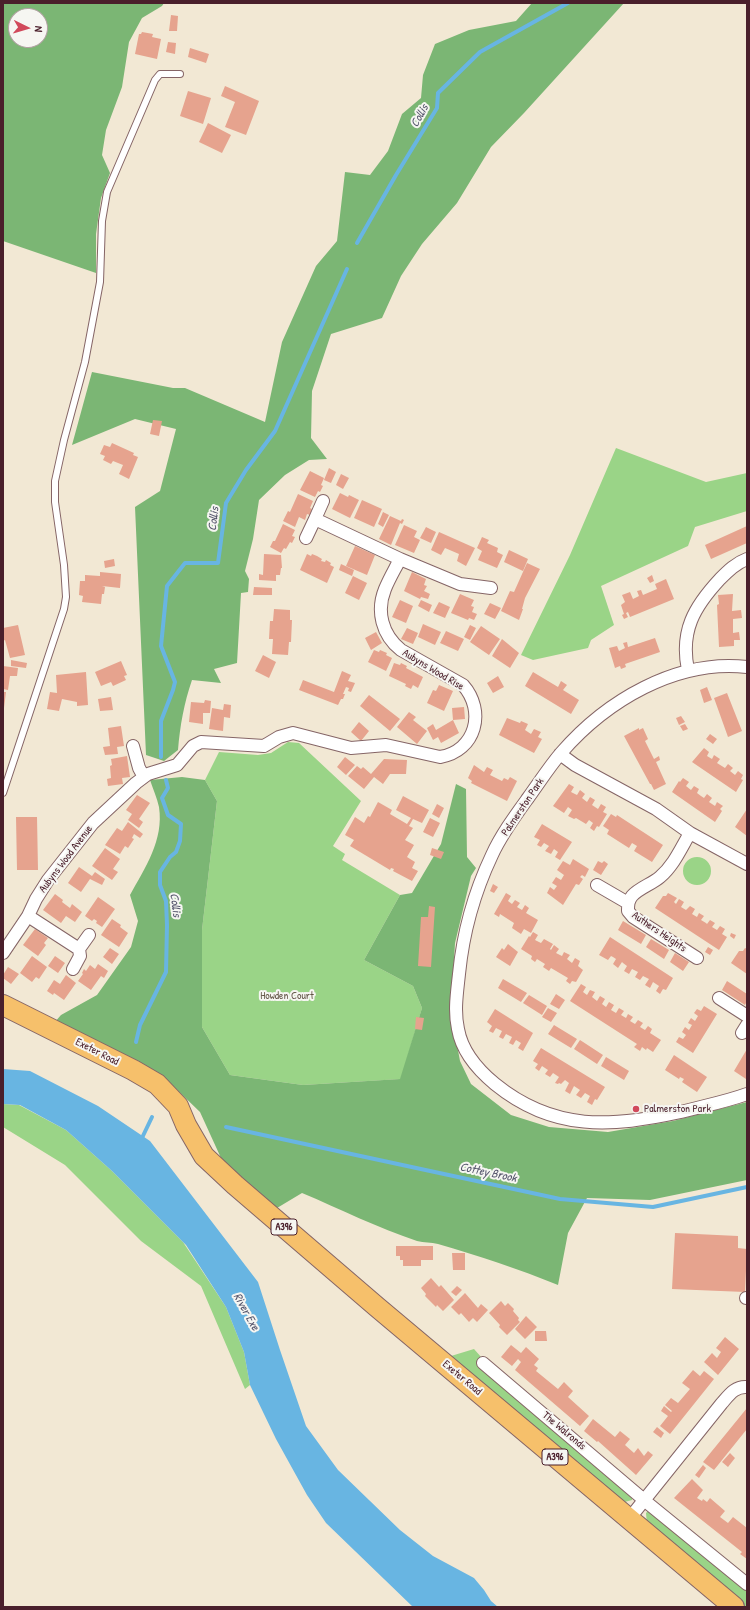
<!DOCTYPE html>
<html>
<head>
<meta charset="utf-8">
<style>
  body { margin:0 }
  #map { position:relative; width:750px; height:1610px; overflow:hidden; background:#f2e8d4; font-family:"Patrick Hand",sans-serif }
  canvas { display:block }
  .frame { position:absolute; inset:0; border:4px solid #4a1f2b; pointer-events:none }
  .north { position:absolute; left:8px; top:8px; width:40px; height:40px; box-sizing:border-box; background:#f6f6f2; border:1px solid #b1a0a2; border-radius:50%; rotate:95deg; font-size:11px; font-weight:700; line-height:16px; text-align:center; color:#4a1f2b }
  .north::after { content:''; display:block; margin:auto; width:14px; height:18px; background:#d1495b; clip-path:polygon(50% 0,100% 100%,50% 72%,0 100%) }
</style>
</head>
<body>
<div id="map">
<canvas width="750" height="1610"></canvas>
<div class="frame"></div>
<div class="north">N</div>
</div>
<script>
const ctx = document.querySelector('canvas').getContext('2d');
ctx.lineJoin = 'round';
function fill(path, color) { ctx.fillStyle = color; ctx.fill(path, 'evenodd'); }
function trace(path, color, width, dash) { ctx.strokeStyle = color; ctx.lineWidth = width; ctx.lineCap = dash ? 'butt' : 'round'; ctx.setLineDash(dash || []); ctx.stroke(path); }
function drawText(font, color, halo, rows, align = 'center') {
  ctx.font = font + ' "Patrick Hand",sans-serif'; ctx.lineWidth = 4; ctx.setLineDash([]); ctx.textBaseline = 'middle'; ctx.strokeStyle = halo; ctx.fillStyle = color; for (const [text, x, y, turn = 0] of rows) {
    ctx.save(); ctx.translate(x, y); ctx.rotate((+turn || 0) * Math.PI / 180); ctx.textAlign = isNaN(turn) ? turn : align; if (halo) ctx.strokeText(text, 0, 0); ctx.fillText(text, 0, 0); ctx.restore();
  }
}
fill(new Path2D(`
  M616,448L706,482L747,473V511L695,527L688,546L601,586L614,625L591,640L588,648L533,660L521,655L570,555Z
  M288,742L299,743L361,801L333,846L345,854L342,860L400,895L364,960L413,986L422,1008L401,1079L303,1085L230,1075L202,1027V930L217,801L205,780L219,752L258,755L271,753Z
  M683 871a14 14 0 1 1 28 0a14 14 0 1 1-28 0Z
  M3,1104L19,1105L66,1130L112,1171L183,1242L226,1307L244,1352L250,1385L245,1389L201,1286L141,1241L65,1165L3,1127Z
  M474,1349L482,1358L478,1364V1366L632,1498V1500L621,1503L449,1359L451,1356Z
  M648,1511L651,1512L747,1590V1607H744L647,1525L646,1513Z`), '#9ad487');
fill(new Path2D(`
  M3,3H164L162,6L142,18L129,42L122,87L106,130L102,155L110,173L101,198L96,234V273L3,241ZM16,16H40V40H16Z
  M532,3H624L524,113L491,147L457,203L422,244L401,276L382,318L331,334L312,391L311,438L327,459L309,460L285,475L259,500L253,539L245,571L249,579L248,592L241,593L237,663L214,669L221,683L192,680C184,703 180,726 178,750L164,761L146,755L135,507L160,491L176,429L135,419L72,445L92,372L173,388H185L265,422L282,342L316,266L337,241L345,172L370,175L388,151L402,114L421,98L423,75L435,44L469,30L516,21Z
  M182,777L205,780L217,801L202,930V1027L230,1075L303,1085L400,1079L422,1008L413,986L364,960L400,895L412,893L441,844L456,784L466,789L467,857L476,868L471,876L455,943L451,1013L460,1061L471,1084L511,1115L549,1127L608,1132L673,1121L747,1102V1180L650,1200L587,1198L568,1233L558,1285C519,1269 479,1256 438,1244C431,1242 424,1243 417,1241C378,1228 340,1209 302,1193L277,1208L226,1169L200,1112L169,1082L54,1023L61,1015L97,995L131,947L138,921L130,895C145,868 164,840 159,807C157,798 153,789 150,780Z`), '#7bb674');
fill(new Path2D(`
  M3,1069L30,1071L98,1106L150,1141L258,1282L280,1350L306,1426L338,1470L400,1530L433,1556L474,1578L484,1590L491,1601L498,1607H413L326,1523L307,1495L276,1439L250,1385L244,1352L226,1307L186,1245L112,1171L66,1130L20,1105L3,1104Z`), '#68b5e2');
trace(new Path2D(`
  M357,243L396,175L437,108L438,93L480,52L568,3
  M161,757V721L173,690L175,682L161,646L167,586L185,563H218L226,503L246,470L275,431L347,269
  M136,1042L140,1025L166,972L167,925L166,901L160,885V872L170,857L176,852L180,841L181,824L168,815L162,798L168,788L166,780
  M226,1127L560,1199L653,1207L747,1187
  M141,1140L152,1117`), '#68b5e2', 4);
fill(new Path2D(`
  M171,15L178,16L177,31H169Z
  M142,32L153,34L152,37L161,39L157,59L135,54L139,34H141Z
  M168,42L176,43L175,54L166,52Z
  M190,48L209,54L206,63L188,57Z
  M225,86L259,101L246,135L225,127L235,102L221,96Z
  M188,91L211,98L203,124L180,116Z
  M208,123L231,135L222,153L199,142Z
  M153,420L162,421L159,436L150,434Z
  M112,443L134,453L133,455L138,457L129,479L119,474L123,465L113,461L111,464L103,460L105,456L100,454L104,445L110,447Z
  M329,468L336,472L331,483L324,480Z
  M310,471L324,478L321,485L323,486L320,492L318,491L315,497L300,490Z
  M341,474L349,478L343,489L336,485Z
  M340,493L348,497L349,495L359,500L350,518L332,509Z
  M298,494L313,501L310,508L312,509L310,515L307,514L305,520L299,517L295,527L283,521L288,511L290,512Z
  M362,500L382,509L374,527L354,518Z
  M383,512L389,515L383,527L378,524Z
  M390,516L401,521L402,519L404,520L402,524L400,523L391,545L379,539Z
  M283,524L295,530L292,536L295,537L292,543L290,542L286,549L284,548L281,553L270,547L273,541H275Z
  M404,525L417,531L414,537L420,540L414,553L395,545Z
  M747,526V543L711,559L705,545Z
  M426,527L436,532L431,543L420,538Z
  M439,532L475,548L466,566L457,561L459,554L445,548L441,555L431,550Z
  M482,537L489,540L487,543L498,548L497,552L503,555L497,568L478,560L482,551L477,548Z
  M355,546L375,555L367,575L346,566Z
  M509,550L528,559L523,571L504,562Z
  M264,554L281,555L282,568H281L280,575H276V581L259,580V574L263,575Z
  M307,554L311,556L312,554L317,556L322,559L321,561L325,562L326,560L331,563L330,565L334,567L327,583L300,570Z
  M114,559L115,566L105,568L104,561Z
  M527,563L540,569L525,598L522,609H523L519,620L501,611L510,591L514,592Z
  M341,564L354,570L352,576L339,570Z
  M100,572L121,574L120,588L102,586L105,587L104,594H102L101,604L82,602L83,596L79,595L80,581H85V575L100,576Z
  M412,572L426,579L424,585L427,586L424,591L430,594L428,599L421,597L420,599L404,591Z
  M652,575L654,581L650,583L647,578Z
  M353,576L367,583L359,600L345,593Z
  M666,579L674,599L630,617L628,612L626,613L628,617L624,619L622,615L624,614L621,605L625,602L622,595L630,592L633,599L639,596L637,591L641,590L643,595L657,589L655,584Z
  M254,587L272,588V595H253Z
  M460,594L474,600L471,606L474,607L472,612L477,614L474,620L469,618L468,620L451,613Z
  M733,594L732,611L741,610L742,618L733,619V633L739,632L740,640H734V646L719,647L717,605L719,604L718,595Z
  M400,600L413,606L406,623L392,617Z
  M421,600L432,605L429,612L418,606Z
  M439,602L450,607L445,618L433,613Z
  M490,603L501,608L495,619L484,614Z
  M274,609L290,610V620H292L291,642H289L288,655L272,654L273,639H269L270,621H273Z
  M423,624L441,632L435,645L418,637Z
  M18,625L25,655L10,658L5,640L3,641V628Z
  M470,625L476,628L470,640L464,637Z
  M481,626L500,639L489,655L470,642Z
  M407,628L418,633L413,644L401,639Z
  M446,631L464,639L458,651L440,643Z
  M376,632L382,643L371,650L365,638Z
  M655,638L660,652L625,664L626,667L621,669L620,666L615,668L609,648L617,646L619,651L625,648L623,643L627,642L628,647Z
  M502,639L519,653L510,668L492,656Z
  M374,650L379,652L380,650L387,653L386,655L392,658L386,671L368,662Z
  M263,655L276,662L269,678L255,671Z
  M11,660L27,663L26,668L11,666Z
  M121,661L127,675L124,676L126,680L113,686L111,682L101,686L95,672Z
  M394,663L400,665L401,663L407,666L406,668L423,677L418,688L413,685L411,689L405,686L406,684L389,676Z
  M3,666L18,668L17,676H10L8,690L3,689Z
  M342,671L351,675L348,681L355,683L351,692L348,691L349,688L346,687L343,694H345L343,699H341L338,705L299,690L303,680L334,692Z
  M86,672L88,705L77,706V702L62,699L59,711L47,709L50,692L57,693L56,675Z
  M533,672L558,687L561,681L567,685L563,690L579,700L571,714L525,686Z
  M498,676L504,687L493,693L487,683Z
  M439,685L453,691L444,711L427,703L433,690L436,691Z
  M707,687L712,700L704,703L700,690Z
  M3,692H6L4,708H3Z
  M727,693L742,731L728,737L714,698Z
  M369,695L400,719L390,731L360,706Z
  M111,697L113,710L100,711L98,699Z
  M205,700L211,701L210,713H203V724L189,722L191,702L204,703Z
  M224,704L231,705L230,718L224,717L223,731L209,729L212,708L223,710Z
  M464,707L465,719L453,720L452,708Z
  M409,712L416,717L413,720L427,731L417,744L397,727Z
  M681,716L685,722L679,725L676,718Z
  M507,718L520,723L521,721L528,724L525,730L531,734L534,729L541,732L538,737L542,739L534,753L499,735Z
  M453,720L459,733L441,743L438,737L433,740L427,728L433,724L436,730Z
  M359,722L369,731L361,741L351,732Z
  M685,724L688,729L683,731L680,726Z
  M121,726L124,746L117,747L118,754L105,755L103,747L110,746L108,728Z
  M639,728V730L643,728L648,739L645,741L654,759L659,756L660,760L656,762L666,784L654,790L651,784H650L624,736Z
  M710,734L717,739L713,744L706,739Z
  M704,748L709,752L707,756L712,759L714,755L720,759L717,763L725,768L728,764L733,768L730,771L735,775L738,771L743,775L741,779L743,780L736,792L692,762Z
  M127,756L130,777L122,778L123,784L108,786L107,779L111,778L110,766L112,765L111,759Z
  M345,757L355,765L346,775L337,767Z
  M384,759L407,760L406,774H390L383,784L374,777L364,789L348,776L357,766L361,769L363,767L371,774Z
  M474,765L484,772L487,767L493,770L490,775L502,781L504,778L508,780L510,777L517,781L507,801L471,783L472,781L468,778Z
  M683,778L689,782L686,786L691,790L694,786L699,789L697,793L701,796L704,798L707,794L712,798L709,802L715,806L717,802L723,806L720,809L722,811L715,822L672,792L679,781L680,782Z
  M569,784L574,787L571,792L577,795L580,790L585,794L582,798L587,802L590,797L595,800L592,805L598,809L601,804L606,807L603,812L607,814L599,827L597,826L594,831L590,828L593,823L589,820L586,824L576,818L574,819L568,816L572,810L568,807L564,813L553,806Z
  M137,795L150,803L139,819L143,822L139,828L128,820L132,814L126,810Z
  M403,796L429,810L422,823L413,819L409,826L413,828L405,840L414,845L407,857L415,862L412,868L418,871L412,881L393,871L394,869L391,868L390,870L350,846L354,840L345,835L355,817L364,823L368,816L370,817L378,802L392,810L390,814L407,824L411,818L396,810Z
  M437,804L444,808L439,818L432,814Z
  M747,809V836L735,827Z
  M611,814L616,817L617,815L663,845L652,862L634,851L637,846L632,843L629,848L607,834L609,830L603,826Z
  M16,817H37L38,870H17Z
  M430,818L440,823L433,837L423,832Z
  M128,822L143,834L140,838L134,834L132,838L134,839L128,848L125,846L120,854L105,845L117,828L122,831Z
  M542,824L572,842L560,860L555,857L558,852L554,849L551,854L545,851L549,846L544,843L541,847L537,845L540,840L534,837Z
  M105,848L120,859L113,869L118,872L112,880L92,866Z
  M432,848L444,852L441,859L430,855Z
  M573,859L589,869L585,877L582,875L580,877L583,879L579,885L576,884L563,905L547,893L550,887L554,890L557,886L552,883L556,877L561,880L564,875L557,870L563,861L570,865Z
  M598,861L602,863L604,861L608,864L601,875L593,870Z
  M79,867L92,876L95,872L105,879L102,885L90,879L81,892L68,883Z
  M493,884L498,887L494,893L490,891Z
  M506,893L511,896L508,901L512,904L515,900L520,903L517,907L522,910L525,905L529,908L526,913L538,920L531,933L524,929L521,934L512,928L514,923L500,914L499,917L494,914Z
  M668,893L677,898L674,902L676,904L679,899L684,902L681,907L686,910L690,906L695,909L692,914L697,917L699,913L704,916L701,920L706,923L707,924L710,920L715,923L712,927L717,930L720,926L725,929L722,934L727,937L719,950L655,908L663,896H666Z
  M55,894L63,900L62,902L70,908L72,904L82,912L75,922L66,916L61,923L43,910Z
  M98,897L115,909L102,927L96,923L97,921L94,919L92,921L85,916Z
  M429,906L435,907L431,967L418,966L421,917H428Z
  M112,919L121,925L120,927L128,933L119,947L101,935Z
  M623,921L646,935L641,944L618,930Z
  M35,929L48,938L44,943L46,945L38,956L23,945Z
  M533,932L538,935L535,940L541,943L544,939L553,944L550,949L551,950L554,945L559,949L556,953L562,956L564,952L570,955L567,959L572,963L575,958L580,961L578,966L583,970L576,982L572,981L570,984L566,981L568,978L551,968L549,971L543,967L545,964L537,959L535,962L531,959L532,956L521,949L529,936L530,937Z
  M731,933L736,935L734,939L730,936Z
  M610,937L673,978L666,990L663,989L660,994L656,991L659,986L653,982L650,988L645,985L649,979L643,976L640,980L635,977L638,972L632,969L629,974L624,971L627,966L623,963L622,962L618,968L613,964L616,959L613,957L611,956L608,960L599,955Z
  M651,939L669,950L664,959L646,947Z
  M508,944L518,952L510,966L496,957L502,948L504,950Z
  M708,947L713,950L710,955L705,952Z
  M110,948L119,954L112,964L103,957Z
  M745,948L747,949V974L731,963L739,951H743Z
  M675,953L689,962L683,971L670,962Z
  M32,956L47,967L39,979L36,977L32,982L20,973Z
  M55,956L65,963L58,973L48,966Z
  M98,964L108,971L104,978L101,976L91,990L78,981L83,974L82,973L84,969L86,971L90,965L95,969Z
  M8,967L19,974L11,984L3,978V975Z
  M66,975L76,983L64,1000L54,993L53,995L47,991L54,980L60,984Z
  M503,979L527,993L521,1002L498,988Z
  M727,981L747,994V1001L745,1005L722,990Z
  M581,984L586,987L583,992L587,995L590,990L595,992L592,997L597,1001L600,996L605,999L602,1004L606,1007L609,1002L614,1005L611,1010L616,1013L619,1008L624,1011L621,1015L626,1018L628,1014L633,1017L630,1021L635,1024L638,1020L643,1023L640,1027L645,1030L648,1026L652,1029L650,1033L661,1040L653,1052L647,1048L646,1050L642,1047L640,1051L634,1047L637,1044L570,1001Z
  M556,994L565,1000L559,1009L550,1004Z
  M529,995L547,1006L542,1015L523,1003Z
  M704,1006L717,1014L693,1053L676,1042L679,1037L683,1039L686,1035L682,1032L685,1027L689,1030L692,1025L688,1023L691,1018L695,1021L698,1016L694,1013L697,1009L701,1011Z
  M548,1008L557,1013L551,1022L542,1017Z
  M495,1009L533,1033L523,1051L518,1048L521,1043L516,1040L513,1045L509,1043L512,1037L506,1034L503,1039L499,1037L502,1031L496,1028L493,1033L489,1031L492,1026L487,1022Z
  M416,1017L424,1018L422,1030L415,1029Z
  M554,1025L577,1039L571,1048L548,1034Z
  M580,1040L603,1055L597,1064L574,1049Z
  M541,1048L605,1087L597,1100L595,1099L592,1105L587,1102L590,1096L585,1093L581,1098L576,1095L580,1090L574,1086L570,1094L565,1091L569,1083L565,1080L561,1084L559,1083L558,1084L555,1083L559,1077L553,1073L550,1077L545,1074L548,1070L542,1066L539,1071L535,1068L538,1064L533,1061Z
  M747,1049V1078L746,1079L734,1071Z
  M674,1055L707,1077L697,1092L682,1082L684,1079L680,1077L679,1079L665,1070Z
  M606,1057L629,1071L624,1080L601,1066Z
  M675,1233L738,1236V1248L747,1249L745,1292L672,1289Z
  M396,1246H433V1260H421V1266H403V1260H400V1256H396Z
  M452,1253H465V1270H453Z
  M431,1278L439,1287L441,1285L454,1300L443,1311L437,1305L436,1307L425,1296L426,1294L421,1288Z
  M457,1286L462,1290L456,1296L451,1292Z
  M465,1293L478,1308L481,1304L488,1310L477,1322L473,1318L469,1322L461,1313L459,1315L451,1307Z
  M501,1301L505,1306L508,1303L514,1309L513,1311L519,1318L518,1320L520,1322L507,1335L499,1327L500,1325L489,1313Z
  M526,1316L537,1327L525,1339L515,1329Z
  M535,1331H546L547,1341H535Z
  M725,1337L739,1349L718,1375L704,1362L712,1353L717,1358L721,1352L716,1348Z
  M511,1345L521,1353L526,1347L539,1359L534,1365L538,1368L536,1371L558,1389L564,1382L573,1391L568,1397L589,1416L580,1426L515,1370L521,1362L518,1359L512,1366L501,1357Z
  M693,1370L700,1376L704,1371L714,1379L670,1434L660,1426L668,1416L661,1411L664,1406L671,1412L672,1411L665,1405L671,1398L678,1403L690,1389L682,1383Z
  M747,1408V1429L714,1470L703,1462Z
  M593,1419L615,1437L620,1431L630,1439L625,1445L634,1453L638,1448L644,1456L648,1451L653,1455L636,1475L598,1441L597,1442L584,1431Z
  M657,1427L664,1433L661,1438L653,1432Z
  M730,1453L735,1458L728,1467L722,1462Z
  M703,1465L706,1468L699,1478L695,1475Z
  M692,1479L703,1490L697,1498L702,1501L703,1499L707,1502L710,1498L725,1511L720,1517L728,1523L733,1517L747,1528V1559L740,1554L742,1552L674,1498Z`), '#e6a38e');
const service = new Path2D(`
  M3,793L64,609L66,597L64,565L55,502V481L64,440L85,362L100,282L102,221L107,192L155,80L160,74H180`);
const minor = new Path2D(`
  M315,519L323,501
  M306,538L315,519L400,559
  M747,667C676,659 606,701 561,753C549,767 539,783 528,798C515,816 501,835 492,855C474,893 463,933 459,974C457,993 454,1011 458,1029C462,1052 478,1070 495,1084C554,1132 612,1127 681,1112C703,1106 725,1102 747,1094
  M688,670C680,631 694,607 720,579C728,571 736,563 747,559
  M133,746L139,768L144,777
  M560,754L575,765L656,809L690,833
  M597,885L628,903
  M28,916L79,949
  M3,953L28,916L36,899L48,880L93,823L136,783L148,774L177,765L193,746L201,742L264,746L279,737L293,733L351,748L386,745L440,757C476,751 486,711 463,685L401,650C382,635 376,611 385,589C389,579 395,569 400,559L460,584L491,588
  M697,958L633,917L628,911C628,905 628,901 632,896C639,888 652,884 660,877C674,865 681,848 690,833L747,864
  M73,969L80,956L79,949L89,935
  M719,998L747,1016
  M742,1033L747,1025
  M746,1298H747
  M483,1363L650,1505L747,1584
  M629,1519L722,1403C729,1395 735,1386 747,1387`);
const primary = new Path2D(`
  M3,1005L133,1070L157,1084L178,1106L186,1125L204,1156L235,1185L377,1307L734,1607`);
trace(service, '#856566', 8);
trace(minor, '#856566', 14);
trace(primary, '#856566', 22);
trace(service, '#fff', 6);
trace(minor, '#fff', 12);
trace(primary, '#f6c06b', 20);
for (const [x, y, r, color] of [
  [636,1109,4,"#d1495b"]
]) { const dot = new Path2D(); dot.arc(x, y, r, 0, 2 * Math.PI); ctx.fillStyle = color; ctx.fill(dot); trace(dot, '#f6f6f2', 1.5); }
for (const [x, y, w] of [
  [284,1227,26],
  [555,1457,26]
]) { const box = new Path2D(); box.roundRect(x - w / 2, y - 8, w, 16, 3); ctx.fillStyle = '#f6f6f2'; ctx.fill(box); trace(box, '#4a1f2b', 1); }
drawText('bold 10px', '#4a1f2b', null, [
  ["A396",284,1227],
  ["A396",555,1457]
]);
drawText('11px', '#4a1f2b', '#f6f6f2', [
  ["Aubyns Wood Rise",433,670,31],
  ["Palmerston Park",523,807,-56],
  ["Aubyns Wood Avenue",66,859,-53],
  ["Authers Heights",659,932,34],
  ["Exeter Road",97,1052,27],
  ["Exeter Road",462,1378,40],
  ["The Walronds",564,1431,40]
]);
drawText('11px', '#625547', '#f6f6f2', [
  ["Howden Court",287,996]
]);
drawText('11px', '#4a1f2b', '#f6f6f2', [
  ["Palmerston Park",644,1109]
], 'left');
drawText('italic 12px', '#54546b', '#f6f6f2', [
  ["Collis",420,116,-61],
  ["Collis",214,519,-83],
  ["Collis",175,905,83],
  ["Cottey Brook",488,1173,12],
  ["River Exe",246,1312,61]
]);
</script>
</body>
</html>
